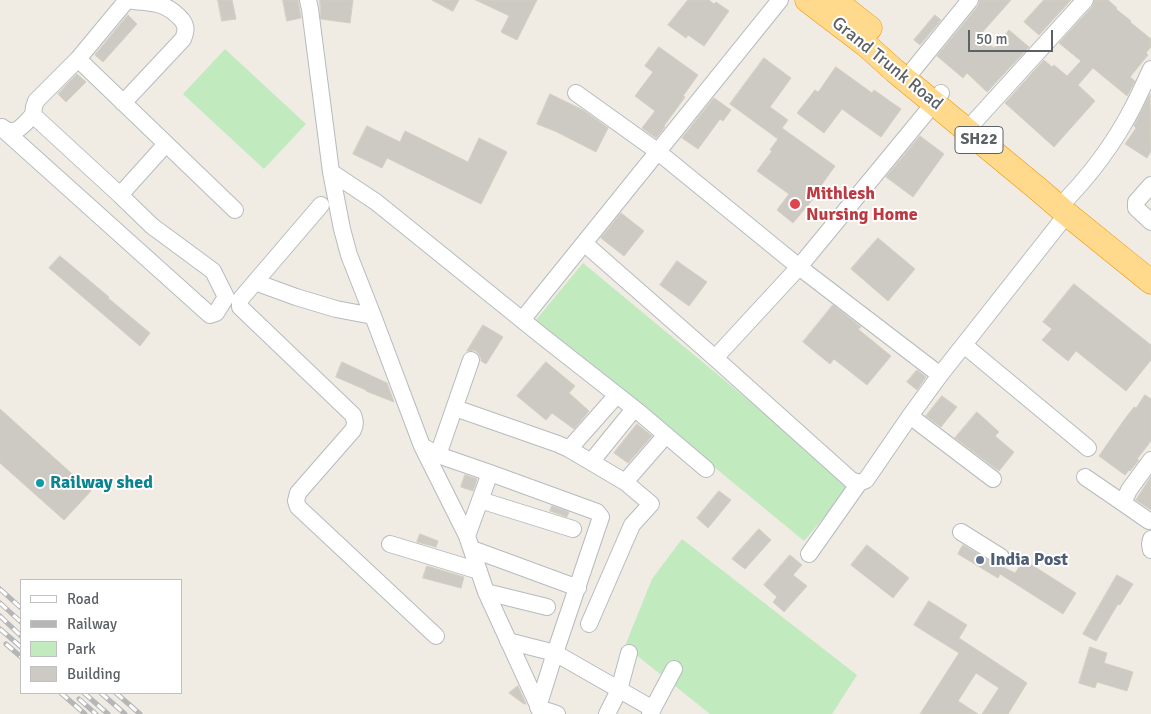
<!DOCTYPE html>
<html>
<head>
<meta charset="utf-8">
<style>
  body { margin:0 }
  #map { position:relative; width:1151px; height:714px; overflow:hidden; background:#f0ece4; font-family:Signika,sans-serif }
  canvas { display:block }
  .legend { position:absolute; left:20px; top:579px; width:162px; height:115px; box-sizing:border-box; background:#fff; border:1px solid #bec0c2; margin:0; padding:6px 9px; list-style:none; font-size:15px; color:#5c6166 }
  .legend li { display:flex; align-items:center; gap:10px; height:25px }
  .legend b { width:25px; border:1px solid #bec0c2 }
  .scale { position:absolute; left:968px; top:30px; width:85px; height:22px; box-sizing:border-box; border:2px solid #5c6166; border-top:0; padding-left:6px; font-size:15px; line-height:18px; white-space:nowrap; color:#5c6166; -webkit-text-stroke:4px #fff; paint-order:stroke }
</style>
</head>
<body>
<div id="map">
<canvas width="1151" height="714"></canvas>
<ul class="legend">
<li><b style="height:6px;background:#fff"></b>Road</li>
<li><b style="height:6px;background:#b5b6b7"></b>Railway</li>
<li><b style="height:14px;background:#c1eabe"></b>Park</li>
<li><b style="height:14px;background:#cdc9c3"></b>Building</li>
</ul>
<div class="scale">50 m</div>
</div>
<script>
const ctx = document.querySelector('canvas').getContext('2d');
ctx.lineJoin = 'round';
function fill(path, color) { ctx.fillStyle = color; ctx.fill(path, 'evenodd'); }
function trace(path, color, width, dash) { ctx.strokeStyle = color; ctx.lineWidth = width; ctx.lineCap = dash ? 'butt' : 'round'; ctx.setLineDash(dash || []); ctx.stroke(path); }
function drawText(font, color, halo, rows, align = 'center') {
  ctx.font = font + ' Signika,sans-serif'; ctx.lineWidth = 4; ctx.setLineDash([]); ctx.textBaseline = 'middle'; ctx.strokeStyle = halo; ctx.fillStyle = color; for (const [text, x, y, turn = 0] of rows) {
    ctx.save(); ctx.translate(x, y); ctx.rotate((+turn || 0) * Math.PI / 180); ctx.textAlign = isNaN(turn) ? turn : align; if (halo) ctx.strokeText(text, 0, 0); ctx.fillText(text, 0, 0); ctx.restore();
  }
}
fill(new Path2D(`
  M225,49L306,124L264,169L183,94Z
  M583,263L851,485L804,541L536,320Z
  M682,539L857,675L832,714H710L625,646L652,579Z`), '#c1eabe');
const building = new Path2D(`
  M218,0H232L236,19L222,21Z
  M283,0H298L301,18L287,21Z
  M320,0H353L350,23L321,19Z
  M432,0H459L453,11Z
  M476,0H537L517,40L501,32L509,16Z
  M688,0H709L714,4L716,2L729,11L704,46L688,35L686,38L668,25Z
  M980,0H1011L979,36L994,48L1009,30L1029,47L987,92L967,73L963,78L937,56L978,6Z
  M1044,0H1071L1039,35L1024,22Z
  M1095,0H1108L1117,8L1116,9L1131,21L1130,22L1151,39V47L1146,53L1148,55L1130,77L1135,81L1127,96L1093,68L1078,85L1095,101L1054,147L1005,103L1044,60L1052,67L1054,65L1067,76L1081,61L1059,43L1092,7Z
  M128,15L137,24L103,62L95,55Z
  M935,15L941,20L920,45L914,40Z
  M659,47L698,75L683,96L685,97L664,126L665,127L656,138L642,128L655,111L635,96L653,72L645,66Z
  M764,58L791,78L770,107L788,120L782,128L835,166L813,197L814,198L793,223L777,210L789,194L757,171L772,151L770,150L778,139L730,104Z
  M836,67L872,93L874,90L901,109L881,137L842,109L824,133L797,113L815,90L818,92Z
  M77,74L86,82L66,102L58,94Z
  M550,94L583,110L608,128L596,152L557,132L537,124Z
  M1150,94L1151,151L1147,158L1125,144L1136,128L1134,126Z
  M714,98L731,110L723,121L720,119L698,149L682,138Z
  M367,126L400,142L405,131L468,162L479,138L507,152L481,204L387,158L382,168L353,154Z
  M920,136L944,154L913,197L886,177Z
  M621,213L644,231L624,256L601,238Z
  M878,238L915,269L888,301L851,269Z
  M60,256L109,297L108,298L150,333L140,346L49,268Z
  M677,261L707,282L689,306L660,285Z
  M1074,284L1151,345V360L1126,391L1076,351L1068,361L1042,340L1052,329L1043,322Z
  M833,305L861,327L858,329L891,356L867,385L834,359L830,364L803,342Z
  M483,325L503,337L486,364L481,361V358L478,353L474,350L467,351Z
  M342,362L387,383L394,402L366,391V390L336,377Z
  M546,362L575,386L569,393L589,411L574,429L552,413L546,420L517,396Z
  M917,370L926,377L917,390L907,382Z
  M1145,395L1151,399V441L1137,459L1139,460L1130,471L1129,470L1125,475L1099,456L1124,420L1134,407L1136,408Z
  M942,396L957,407L941,427L926,416Z
  M0,409L91,491L64,520L0,463Z
  M977,412L999,432L995,436L1014,452L999,471L955,438Z
  M637,424L652,436L628,463L614,453Z
  M465,475L477,479L473,491L461,487Z
  M1151,477V510L1136,500Z
  M719,491L731,500L708,528L697,518Z
  M552,506L569,512L567,517L550,511Z
  M759,529L771,540L745,569L732,559Z
  M420,534L438,541L436,547L417,542Z
  M867,545L909,578L893,598L851,565Z
  M963,545L996,565L1003,567L1015,573L1024,560L1076,593L1063,614L1000,574L998,578L958,554Z
  M790,555L802,565L793,575L807,586L784,612L773,602L777,597L764,585Z
  M427,566L464,577L461,588L423,578Z
  M1117,575L1133,584L1120,605L1118,604L1096,641L1083,634Z
  M929,601L967,625L959,638L1027,683L1008,714H982L999,688L976,673L958,701L978,714H920L959,653L914,625Z
  M1090,647L1107,653L1104,663L1133,672L1127,691L1097,682L1095,688L1079,683Z
  M518,686L526,704H524L509,693Z`);
fill(building, '#cdc9c3');
trace(building, '#d5cec1', 1);
const minor = new Path2D(`
  M127,0L78,59L235,210
  M308,0L310,9L331,172L342,229L349,255L373,316L422,446L467,536L486,592L542,714
  M913,70L970,0
  M576,93L657,151L799,267L940,375
  M123,103L183,39C186,31 187,27 182,20C164,0 152,4 128,0
  M33,115L120,195L166,144
  M975,121L1085,0
  M2,127C15,138 23,125 33,115L34,107L36,101L78,59
  M4,130L210,315L216,313L226,297L213,271L152,226L120,195
  M331,172L376,202L542,336L640,413L706,469
  M1151,185L1136,202V208L1151,222
  M321,205L244,295L240,300V307L353,415C355,421 356,424 353,430L298,493L296,501L298,507L436,636
  M1059,207C1088,178 1114,144 1133,107C1139,95 1145,82 1151,69
  M584,243L715,358L851,480L859,483L866,480L910,416L940,375L1067,214
  M255,282L296,297L336,309L373,316
  M522,320L780,0
  M964,345L1088,448
  M715,358L799,267L934,103L941,93
  M455,408L558,444L569,449L625,482L651,504L632,525L589,624
  M910,416L993,479
  M422,446L438,455L490,473L597,512L601,517L555,653L538,707
  M569,449L616,396
  M438,455L471,360
  M591,462L634,409
  M1085,477L1123,503
  M625,482L666,435
  M480,500L573,529
  M1149,521L1123,503L1129,490L1151,460
  M961,532L1001,557
  M467,536L490,473
  M1151,539L1150,544L1151,550
  M390,544L479,571
  M472,549L578,588
  M809,554L859,483
  M486,592L547,607
  M508,641L555,653L653,709
  M540,711H548L557,714
  M607,714L619,690L629,653
  M650,714L674,669`);
const highway = new Path2D(`
  M807,0L866,45L895,71L1038,189L1067,214L1151,282
  M834,0L870,28`);
trace(minor, '#b6bbbf', 18);
trace(highway, '#f49500', 25);
trace(minor, '#fff', 16);
trace(highway, '#ffd98c', 24);
const rail = new Path2D(`
  M0,589L21,608
  M0,603L21,622
  M0,616L21,636
  M0,629L21,647
  M6,644L21,657
  M61,693L85,714
  M84,693L108,714
  M101,693L125,714
  M116,693L140,714
  M79,699L96,714`);
trace(rail, '#b5b6b7', 5);
trace(rail, '#fff', 3, [9]);
for (const [x, y, r, color] of [
  [795,204,6,"#e0444e"],
  [40,483,5,"#0f9aa8"],
  [980,560,5,"#5c6f8a"]
]) { const dot = new Path2D(); dot.arc(x, y, r, 0, 2 * Math.PI); ctx.fillStyle = color; ctx.fill(dot); trace(dot, '#fff', 2); }
for (const [x, y, w] of [
  [979,140,48]
]) { const box = new Path2D(); box.roundRect(x - w / 2, y - 13.5, w, 27, 4); ctx.fillStyle = '#fff'; ctx.fill(box); trace(box, '#5c6166', 1); }
drawText('bold 16px', '#5c6166', null, [
  ["SH22",979,140]
]);
drawText('18px', '#5c6166', '#fff', [
  ["Grand Trunk Road",887,64,39]
]);
drawText('bold 18px', '#be3a42', '#fff', [
  ["Mithlesh",806,194],
  ["Nursing Home",806,215]
], 'left');
drawText('bold 18px', '#0d838f', '#fff', [
  ["Railway shed",50,483]
], 'left');
drawText('bold 18px', '#4e5e75', '#fff', [
  ["India Post",990,560]
], 'left');
</script>
</body>
</html>
